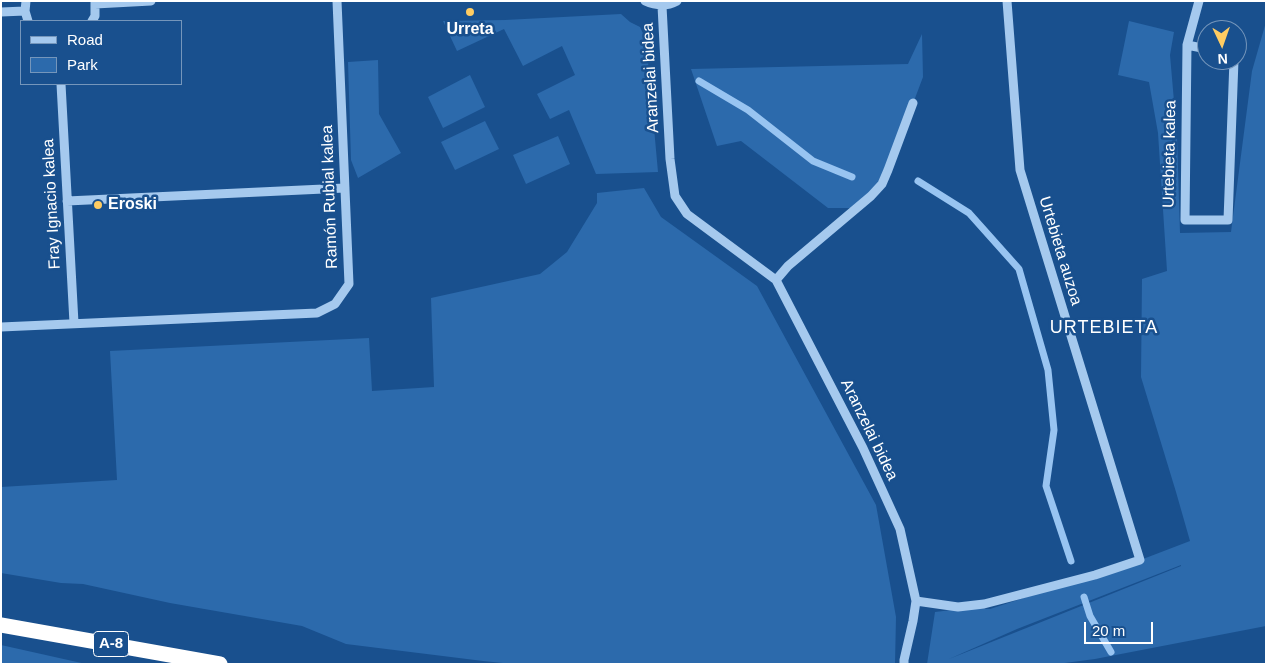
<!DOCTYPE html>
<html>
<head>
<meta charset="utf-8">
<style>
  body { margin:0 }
  #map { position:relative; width:1267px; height:665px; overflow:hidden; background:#19508e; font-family:Arial,sans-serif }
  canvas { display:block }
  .frame { position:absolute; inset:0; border:2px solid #fff; pointer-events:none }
  .legend { position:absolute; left:20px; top:20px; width:162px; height:65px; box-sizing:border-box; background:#19508e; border:1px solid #7596bb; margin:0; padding:6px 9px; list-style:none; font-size:15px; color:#fff }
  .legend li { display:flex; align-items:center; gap:10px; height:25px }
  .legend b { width:25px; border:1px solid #7596bb }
  .north { position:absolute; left:1197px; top:20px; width:50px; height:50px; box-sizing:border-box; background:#19508e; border:1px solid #7596bb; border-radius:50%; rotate:177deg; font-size:14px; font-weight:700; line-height:20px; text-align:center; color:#fff }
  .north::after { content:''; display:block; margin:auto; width:18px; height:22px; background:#ffcc62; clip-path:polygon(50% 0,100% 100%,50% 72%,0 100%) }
  .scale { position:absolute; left:1084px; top:622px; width:69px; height:22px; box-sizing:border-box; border:2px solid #fff; border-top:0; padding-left:6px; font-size:15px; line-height:18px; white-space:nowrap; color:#fff; -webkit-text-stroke:4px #19508e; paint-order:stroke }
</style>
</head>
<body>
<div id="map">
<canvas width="1267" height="665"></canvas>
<div class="frame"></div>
<ul class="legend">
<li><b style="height:6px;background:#a5c9ee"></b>Road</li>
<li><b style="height:14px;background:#2c6aac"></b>Park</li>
</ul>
<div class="north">N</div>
<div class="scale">20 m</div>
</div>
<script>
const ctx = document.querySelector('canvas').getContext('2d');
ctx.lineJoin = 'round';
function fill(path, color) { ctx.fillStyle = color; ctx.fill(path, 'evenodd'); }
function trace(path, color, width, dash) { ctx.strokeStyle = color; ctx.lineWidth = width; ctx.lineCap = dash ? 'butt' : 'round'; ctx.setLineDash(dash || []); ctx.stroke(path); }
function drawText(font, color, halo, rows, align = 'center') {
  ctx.font = font + ' Arial,sans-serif'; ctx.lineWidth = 5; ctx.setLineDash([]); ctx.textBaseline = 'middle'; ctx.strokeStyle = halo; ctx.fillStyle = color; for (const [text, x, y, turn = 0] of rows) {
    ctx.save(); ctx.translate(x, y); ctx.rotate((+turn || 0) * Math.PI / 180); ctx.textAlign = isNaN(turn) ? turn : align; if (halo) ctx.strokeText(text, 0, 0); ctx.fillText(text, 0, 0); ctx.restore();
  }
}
fill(new Path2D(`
  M621,14L630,22L640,27L646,40L658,172L596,174L569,110L550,119L537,94L575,75L562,46L523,66L504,29L457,51L443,21L505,20Z
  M1129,21L1174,32L1170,55L1177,136L1180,233L1231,232L1252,71L1266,22V626L1095,659L1057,664H927L935,612L968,608L990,609L1143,559L1190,541L1176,492L1141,377L1142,279L1167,271L1158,133L1149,82L1118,75ZM1181,565V566L949,659L1017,629Z
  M922,34L923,77L888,170L858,208H828L741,141L717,146L691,69L908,64Z
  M378,60L379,114L401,153L358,178L351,160L348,62Z
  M470,75L485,107L443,128L428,97Z
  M485,121L499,149L455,170L441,142Z
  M558,136L570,164L526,184L513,155Z
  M644,188L661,217L757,286L876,505L896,617L895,664H513L483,661L346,644L302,626L170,603L83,584L61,583L1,573V487L117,480L110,351L369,338L372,391L434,387L431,298L540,274L567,252L597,203V193Z
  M1,645L86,664H1Z`), '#2c6aac');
trace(new Path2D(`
  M699,81L748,110L813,161L852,177
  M918,181L969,213L1019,269L1048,370L1054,430L1046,486L1071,561
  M1084,597L1090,616L1111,652`), '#98c4f1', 7);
trace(new Path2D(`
  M26,1L25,11L28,21
  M645,1C656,6 666,7 677,1
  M1199,1L1187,45L1207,49
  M95,4L151,1
  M662,6L670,159L675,196L687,214L776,280L863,448L900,529L916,601L913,621L904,660V664
  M1,12L25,11
  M92,21L95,16V1
  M1187,45L1185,220H1228L1234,60
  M61,84L74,323
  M67,201L345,188
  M776,280L788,266L871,196L882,184L888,170L913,103
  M1,327L317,313L335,304L349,284L337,1
  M916,601L958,607L984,604L1095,575L1140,560L1020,170L1007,1`), '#a5c9ee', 9);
trace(new Path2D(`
  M1,625L220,664`), '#fff', 15);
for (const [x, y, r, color] of [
  [470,12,5,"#ffcc62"],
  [98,205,5,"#ffcc62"]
]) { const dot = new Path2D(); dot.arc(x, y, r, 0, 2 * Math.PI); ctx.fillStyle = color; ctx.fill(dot); trace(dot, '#19508e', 2); }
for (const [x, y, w] of [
  [111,644,35]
]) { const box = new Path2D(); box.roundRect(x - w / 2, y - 12.5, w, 25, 4); ctx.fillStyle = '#19508e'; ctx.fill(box); trace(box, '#fff', 1); }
drawText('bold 15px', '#fff', null, [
  ["A-8",111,644]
]);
drawText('bold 16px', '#fff', '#19508e', [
  ["Urreta",470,30],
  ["Eroski",108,205,"left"]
]);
drawText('16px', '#fff', '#19508e', [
  ["Aranzelai bidea",651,78,-93],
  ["Urtebieta kalea",1170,154,-89],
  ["Ramón Rubial kalea",330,197,-92],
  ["Fray Ignacio kalea",52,204,-93],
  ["Urtebieta auzoa",1060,251,73],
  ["Aranzelai bidea",869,430,64]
]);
ctx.letterSpacing = '1px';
drawText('18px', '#fff', '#19508e', [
  ["URTEBIETA",1104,328]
]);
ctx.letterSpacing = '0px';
</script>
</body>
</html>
